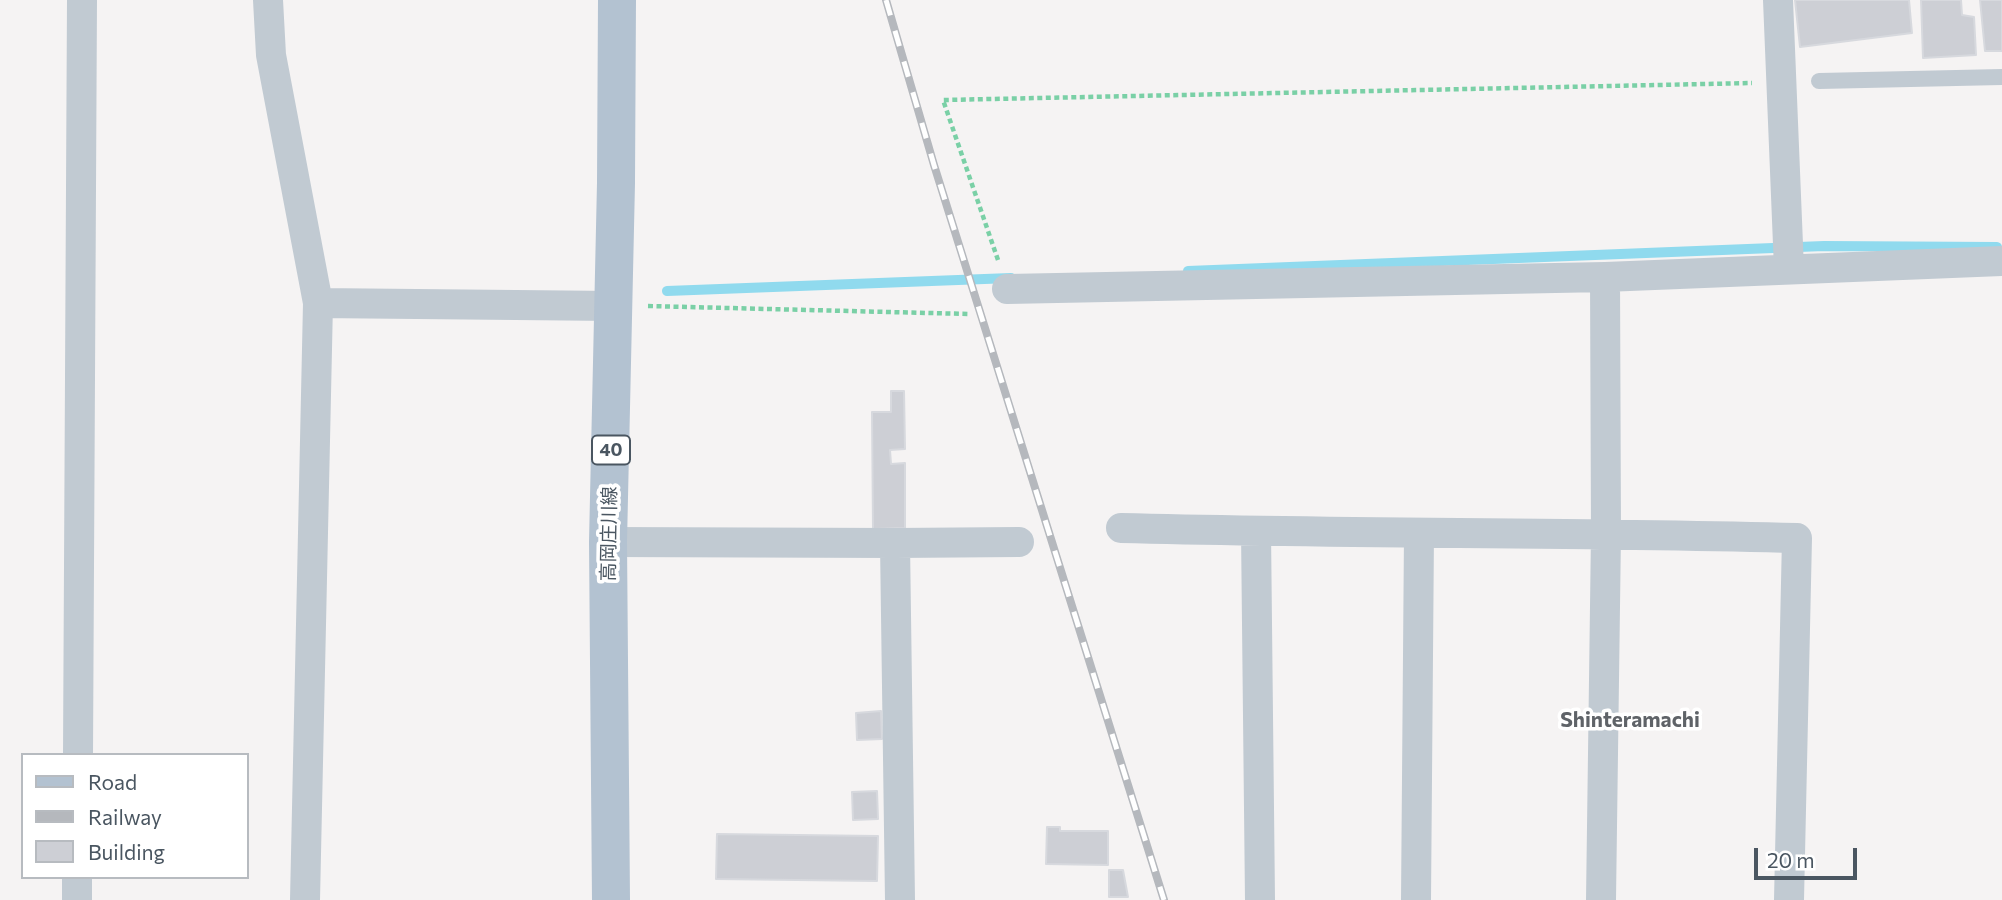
<!DOCTYPE html>
<html>
<head>
<meta charset="utf-8">
<style>
  body { margin:0 }
  #map { position:relative; width:2002px; height:900px; overflow:hidden; background:#f5f3f3; font-family:Commissioner,sans-serif }
  canvas { display:block }
  .legend { position:absolute; left:21px; top:753px; width:228px; height:126px; box-sizing:border-box; background:#fff; border:2px solid #b7bbc0; margin:0; padding:9px 12px; list-style:none; font-size:21px; color:#4a5661 }
  .legend li { display:flex; align-items:center; gap:14px; height:35px }
  .legend b { width:35px; border:2px solid #b7bbc0 }
  .scale { position:absolute; left:1754px; top:848px; width:103px; height:32px; box-sizing:border-box; border:4px solid #4a5661; border-top:0; padding-left:9px; font-size:21px; line-height:24px; white-space:nowrap; color:#4a5661; -webkit-text-stroke:5px #fff; paint-order:stroke }
</style>
</head>
<body>
<div id="map">
<canvas width="2002" height="900"></canvas>
<ul class="legend">
<li><b style="height:9px;background:#b3c2d1"></b>Road</li>
<li><b style="height:9px;background:#b5b8bd"></b>Railway</li>
<li><b style="height:19px;background:#cdcfd5"></b>Building</li>
</ul>
<div class="scale">20 m</div>
</div>
<script>
const ctx = document.querySelector('canvas').getContext('2d');
ctx.lineJoin = 'round';
function trace(path, color, width, dash) { ctx.strokeStyle = color; ctx.lineWidth = width; ctx.lineCap = dash ? 'butt' : 'round'; ctx.setLineDash(dash || []); ctx.stroke(path); }
function fill(path, color) { ctx.fillStyle = color; ctx.fill(path, 'evenodd'); }
function drawText(font, color, halo, rows, align = 'center') {
  ctx.font = font + ' Commissioner,"Noto Sans JP",sans-serif'; ctx.lineWidth = 7; ctx.setLineDash([]); ctx.textBaseline = 'middle'; ctx.strokeStyle = halo; ctx.fillStyle = color; for (const [text, x, y, turn = 0] of rows) {
    ctx.save(); ctx.translate(x, y); ctx.rotate((+turn || 0) * Math.PI / 180); ctx.textAlign = isNaN(turn) ? turn : align; if (halo) ctx.strokeText(text, 0, 0); ctx.fillText(text, 0, 0); ctx.restore();
  }
}
trace(new Path2D(`
  M1188,271L1824,246L1997,247
  M667,291L1011,278`), '#90daee', 10);
const building = new Path2D(`
  M1795,0H1909L1912,33L1800,47Z
  M1921,0H1961L1962,15L1974,17L1976,55L1923,58Z
  M1980,0H2002V51H1985Z
  M891,391H904L905,449L890,450L891,464L905,463V528L873,529L872,412H891Z
  M881,711L882,739L857,740L856,713Z
  M877,791L878,819L853,820L852,792Z
  M1047,827H1060V831H1108V865L1046,864Z
  M717,834L878,836L877,881L716,879Z
  M1109,870H1123L1128,897H1109Z`);
fill(building, '#cdcfd5');
trace(building, '#d7d9de', 2);
trace(new Path2D(`
  M998,260L943,100L1752,83
  M648,306L969,314`), '#7ad0a6', 4.5, [5, 3.5]);
trace(new Path2D(`
  M1819,81L2002,77`), '#c1cad2', 16);
trace(new Path2D(`
  M268,0L271,55L318,303L305,900
  M1778,0L1789,269
  M1007,289L1605,277L2002,261
  M318,303L614,306
  M1121,528C1346,534 1572,532 1797,538L1789,900
  M1256,531L1260,900
  M608,542L895,543L900,900
  M895,543L1019,542
  M78,755L82,0
  M77,900V877
  M1416,900L1419,533
  M1601,900L1606,533L1605,277`), '#c1cad2', 30);
trace(new Path2D(`
  M611,900L608,542L616,183L617,0`), '#b3c2d1', 38);
const rail = new Path2D(`
  M886,0L934,165L1164,900`);
trace(rail, '#b5b8bd', 8);
trace(rail, '#fff', 5, [16]);
for (const [x, y, w] of [
  [611,450,38]
]) { const box = new Path2D(); box.roundRect(x - w / 2, y - 14.5, w, 29, 5); ctx.fillStyle = '#fff'; ctx.fill(box); trace(box, '#4a5661', 2); }
drawText('bold 18px', '#4a5661', null, [
  ["40",611,450]
]);
drawText('19px', '#4a5661', '#fff', [
  ["高岡庄川線",609,534,-89]
]);
drawText('bold 21px', '#5f6368', '#fff', [
  ["Shinteramachi",1630,720]
]);
</script>
</body>
</html>
